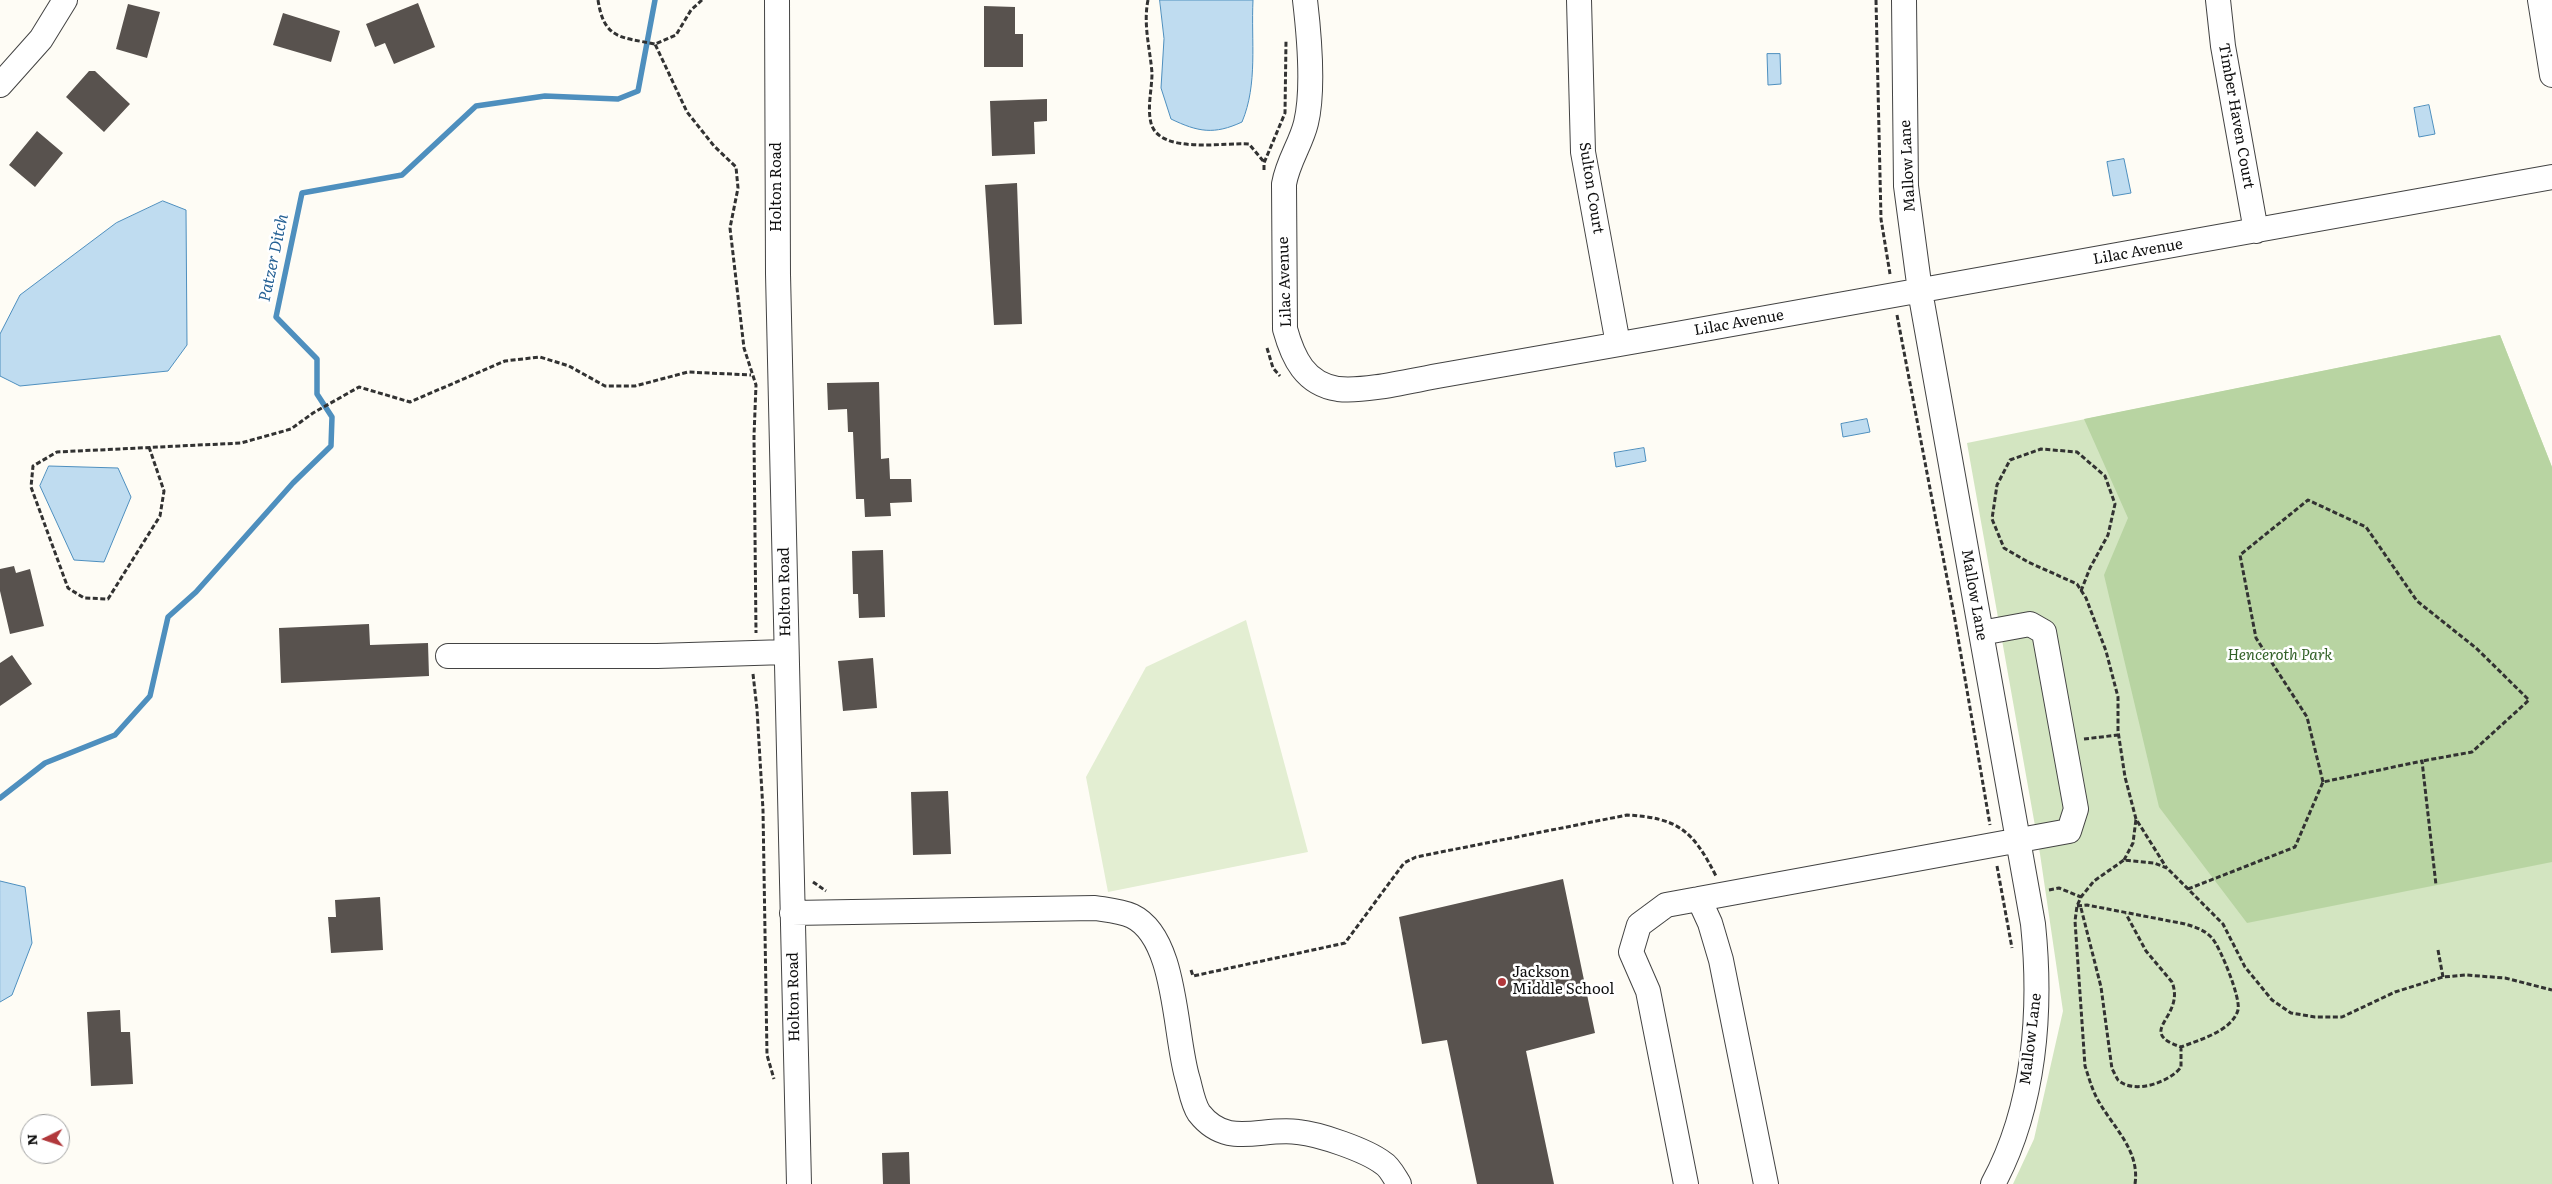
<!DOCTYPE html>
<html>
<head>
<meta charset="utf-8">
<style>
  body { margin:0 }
  #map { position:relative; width:2552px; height:1184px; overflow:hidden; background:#fefcf5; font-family:Literata,serif }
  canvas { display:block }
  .north { position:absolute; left:20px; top:1114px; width:50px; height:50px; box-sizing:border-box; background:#fff; border:1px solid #9f9f9f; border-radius:50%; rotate:266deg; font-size:14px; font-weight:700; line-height:20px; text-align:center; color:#101010 }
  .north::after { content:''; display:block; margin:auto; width:18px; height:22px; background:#b1383b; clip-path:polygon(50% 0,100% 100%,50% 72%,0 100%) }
</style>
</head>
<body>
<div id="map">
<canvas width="2552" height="1184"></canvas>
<div class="north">N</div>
</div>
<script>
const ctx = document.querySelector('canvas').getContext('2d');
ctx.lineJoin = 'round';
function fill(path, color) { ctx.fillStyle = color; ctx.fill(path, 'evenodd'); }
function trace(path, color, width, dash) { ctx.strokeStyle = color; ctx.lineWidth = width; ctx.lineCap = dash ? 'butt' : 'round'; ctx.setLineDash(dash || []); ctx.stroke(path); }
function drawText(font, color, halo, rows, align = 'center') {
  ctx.font = font + ' Literata,serif'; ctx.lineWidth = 5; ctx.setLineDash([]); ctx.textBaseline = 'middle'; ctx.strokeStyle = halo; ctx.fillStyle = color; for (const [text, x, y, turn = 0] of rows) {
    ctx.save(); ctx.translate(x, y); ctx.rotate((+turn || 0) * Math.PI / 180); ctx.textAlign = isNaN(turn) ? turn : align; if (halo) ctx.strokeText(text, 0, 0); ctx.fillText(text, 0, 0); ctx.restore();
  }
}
fill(new Path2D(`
  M2500,335L2552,467V1184H2013L2034,1139L2063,1011L2040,854L1967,443Z`), '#d3e5c1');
fill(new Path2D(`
  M2500,335L2552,467V862L2247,923L2159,807L2104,575L2128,518L2084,419Z`), '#b8d4a2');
fill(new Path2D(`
  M1246,620L1308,852L1108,892L1086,777L1146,667Z`), '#e3eed2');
const water = new Path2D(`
  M1160,0H1253C1251,41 1258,84 1242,122C1214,135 1198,132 1171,119L1161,88L1164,39Z
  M1780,54L1781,84L1768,85L1767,54Z
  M2429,105L2435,134L2419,137L2414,108Z
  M2124,159L2131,193L2113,196L2107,162Z
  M163,201L186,210L187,345L168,371L20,386L0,376V334L20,295L116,223Z
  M1867,419L1870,432L1843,437L1841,424Z
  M1644,448L1646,461L1616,467L1614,453Z
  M49,466L118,468L131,497L104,562L74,560L40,486Z
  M0,881L25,887L32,943L12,995L0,1002Z`);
fill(water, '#bfdcf0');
trace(water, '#4e8fbe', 1);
trace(new Path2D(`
  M0,798L45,763L115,735L150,696L168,617L196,592L293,483L331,446L332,417L317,394V359L276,317L302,193L402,175L476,106L545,96L618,99L638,91L655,0`), '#4e8fbe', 5.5);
fill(new Path2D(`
  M418,3L435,47L394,64L385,43L375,47L366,24Z
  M128,4L160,12L147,58L116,49Z
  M984,6L1015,7V34H1023V67H984Z
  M283,13L340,31L331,62L273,45Z
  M89,71H95L130,104L104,132L66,97Z
  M1047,99V121L1034,122L1035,154L992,156L990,101Z
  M37,131L63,153L35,187L9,165Z
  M1017,183L1022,324L994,325L985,185Z
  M879,382L881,459L889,458L890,479H911L912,502L890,503L891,516L865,517L864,499H856L853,432H848L847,409L828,410L827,383Z
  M883,550L885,617L859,618L858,594H853L852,551Z
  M14,566L16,573L30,569L44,626L10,634L0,591V569Z
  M369,624L370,645L428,643L429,676L281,683L279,628Z
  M12,655L32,684L0,706V663Z
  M873,658L877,708L843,711L838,661Z
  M948,791L951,854L913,855L911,792Z
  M1563,879L1595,1033L1526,1051L1554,1184H1477L1447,1040L1422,1044L1399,917Z
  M380,897L383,950L331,953L328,917H336L335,900Z
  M120,1010L121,1032H130L133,1084L91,1086L87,1012Z
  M909,1152L910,1184H883L882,1153Z`), '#58524e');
const minor = new Path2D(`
  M777,0L778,274L799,1184
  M1305,0C1309,34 1314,90 1306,123C1301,144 1288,161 1284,184L1285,329C1293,358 1305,384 1338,389C1367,392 1413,380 1443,375C1519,361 1595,349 1671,335C1965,282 2259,230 2552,177
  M1579,0L1583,152L1618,344
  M1904,0L1906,186L1920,291L2033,924C2042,1011 2035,1106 1993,1184
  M2218,0L2223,46L2256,231
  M2540,0L2552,75
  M0,85L41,39L65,0
  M448,656H657L786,652
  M1699,899L1710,923L1721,960L1766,1184
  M792,913L1095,908C1107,910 1120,911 1132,916C1178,938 1174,1037 1188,1080C1191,1091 1193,1104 1199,1113C1227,1149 1260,1127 1298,1132C1319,1134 1366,1150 1383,1163C1390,1167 1395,1178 1399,1184
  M1686,1184L1648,991L1631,952L1639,925L1666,905L2069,831L2076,809L2044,632L2030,624L1981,633`);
trace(minor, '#434343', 26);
trace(new Path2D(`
  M598,0C604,39 620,37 655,44
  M702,0L691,10L676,35L655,44L687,112L714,146L736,167L738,188L730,228L744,348L756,385L754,436L756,633
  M1148,0C1143,25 1150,48 1152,73C1152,89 1147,107 1151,123C1159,155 1225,142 1249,144L1264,162
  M1876,0L1881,219L1890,274
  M1264,170V163L1285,113L1286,41
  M1897,315L1955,620L1990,825
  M1267,348L1273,368L1280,376
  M149,447L164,491L160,516L108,599L84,598L68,588L31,487L33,466L57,452L241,443L291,429L313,413L359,387L410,402L505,361L540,357L569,366L605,386H635L688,372L751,375
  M2081,591L2090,568L2108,535L2115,504L2105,476L2077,452L2041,449L2010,460L1997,485L1992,519L2004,548L2028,562L2077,584L2086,598L2106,651L2118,697V731L2125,777L2136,819L2166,867
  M753,674L757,709L763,810L767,1055L774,1079
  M2084,739L2118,735
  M2323,782L2307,717L2256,638L2240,555L2308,500L2366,527L2417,601L2476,648L2529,700L2472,752L2422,761
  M2124,860L2133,843L2136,819
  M1997,866L2012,948
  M813,882L826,891
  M2188,889L2295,847L2323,782L2422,761L2436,885
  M2049,890L2059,888L2081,897
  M2077,906L2087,905L2185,924C2195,927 2205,930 2212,938C2220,947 2241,998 2238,1010C2232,1031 2199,1040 2181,1047C2134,1031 2186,1018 2172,982L2146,951L2126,914
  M2081,908L2101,987L2112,1069C2114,1072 2116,1077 2118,1080C2134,1095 2170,1082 2181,1067V1047
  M2438,950L2443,977
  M1191,970L1193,976L1345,943L1404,863L1416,857L1627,815C1679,818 1693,831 1716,876
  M2135,1184C2140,1151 2114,1128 2099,1102C2092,1090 2089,1078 2085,1066L2075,921L2077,906L2081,897L2094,881L2124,860L2154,863L2167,868L2223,924L2245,967L2272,1000L2291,1013L2315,1017H2342L2395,992L2443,977L2466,975L2505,978L2552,990`), '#323232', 3, [5, 2.5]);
trace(minor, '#fff', 24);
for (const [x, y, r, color] of [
  [1502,982,5,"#b1383b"]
]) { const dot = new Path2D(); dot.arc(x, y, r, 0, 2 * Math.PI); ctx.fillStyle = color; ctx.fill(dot); trace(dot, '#fff', 2); }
drawText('15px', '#101010', '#fff', [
  ["Timber Haven Court",2236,116,80],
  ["Mallow Lane",1908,166,-93],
  ["Holton Road",777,187,-90],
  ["Sulton Court",1591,188,81],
  ["Lilac Avenue",2138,252,-10],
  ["Lilac Avenue",1285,282,-92],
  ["Lilac Avenue",1739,323,-10],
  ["Holton Road",785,592,-91],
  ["Mallow Lane",1974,595,80],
  ["Holton Road",794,997,-91],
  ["Mallow Lane",2031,1039,-83]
]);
drawText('italic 15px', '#326127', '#fff', [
  ["Henceroth Park",2280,656]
]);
drawText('15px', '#101010', '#fff', [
  ["Jackson",1512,973],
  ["Middle School",1512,990]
], 'left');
drawText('italic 16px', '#276295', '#fff', [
  ["Patzer Ditch",274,258,-78]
]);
</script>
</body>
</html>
